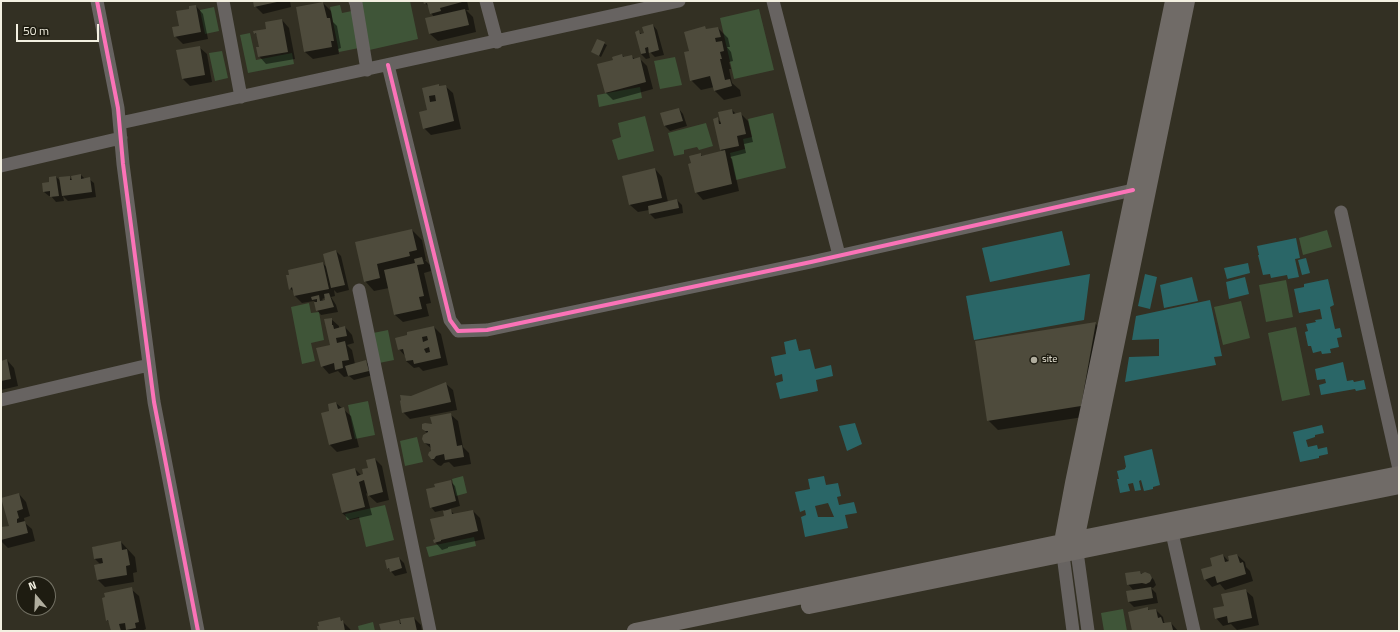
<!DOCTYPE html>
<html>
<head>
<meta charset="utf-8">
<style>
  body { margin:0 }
  #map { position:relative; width:1400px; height:632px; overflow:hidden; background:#333023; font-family:"Titillium Web",sans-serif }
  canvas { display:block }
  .frame { position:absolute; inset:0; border:2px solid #f3f0e1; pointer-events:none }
  .north { position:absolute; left:16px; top:576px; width:40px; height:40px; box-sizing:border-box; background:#1e1c11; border:1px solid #737164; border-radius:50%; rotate:341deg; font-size:11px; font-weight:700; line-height:16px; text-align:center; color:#f3f0e1 }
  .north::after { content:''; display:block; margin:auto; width:14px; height:18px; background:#b0ad9e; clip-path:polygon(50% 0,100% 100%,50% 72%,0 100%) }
  .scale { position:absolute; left:16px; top:24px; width:83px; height:18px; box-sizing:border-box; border:2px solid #f3f0e1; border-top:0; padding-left:5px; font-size:12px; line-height:14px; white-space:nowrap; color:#f3f0e1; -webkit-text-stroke:3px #1e1c11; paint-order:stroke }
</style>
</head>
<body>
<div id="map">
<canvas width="1400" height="632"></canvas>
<div class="frame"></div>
<div class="north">N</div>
<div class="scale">50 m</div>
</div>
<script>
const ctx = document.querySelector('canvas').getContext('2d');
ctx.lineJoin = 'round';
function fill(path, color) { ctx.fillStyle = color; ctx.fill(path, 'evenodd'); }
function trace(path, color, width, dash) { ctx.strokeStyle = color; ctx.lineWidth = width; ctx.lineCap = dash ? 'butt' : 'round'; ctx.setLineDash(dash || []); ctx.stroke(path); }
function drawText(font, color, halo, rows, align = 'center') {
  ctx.font = font + ' "Titillium Web",sans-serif'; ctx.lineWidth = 3; ctx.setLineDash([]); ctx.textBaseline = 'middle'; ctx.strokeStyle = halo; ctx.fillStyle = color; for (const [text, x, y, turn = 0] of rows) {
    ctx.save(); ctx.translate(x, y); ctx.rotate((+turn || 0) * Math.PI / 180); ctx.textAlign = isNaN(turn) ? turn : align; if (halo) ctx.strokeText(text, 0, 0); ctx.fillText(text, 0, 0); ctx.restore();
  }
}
fill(new Path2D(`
  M354,1H410L418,39L365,51Z
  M340,5L342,13L352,11L359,48L339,52L330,7Z
  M214,7L219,31L205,34L200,10Z
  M759,9L774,70L734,79L720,18Z
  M250,33L256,60L292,53L294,64L248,73L240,35Z
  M222,51L228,78L215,81L209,53Z
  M675,57L682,85L660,89L654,61Z
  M640,87L642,98L599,107L597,95Z
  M773,113L786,168L736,180L730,153L745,149L743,139L752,137L748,119Z
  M645,116L654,151L618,160L612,140L621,137L618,123Z
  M706,123L713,146L699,150L697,147L684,150V154L674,156L668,133Z
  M1327,230L1332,247L1303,255L1299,238Z
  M1286,280L1293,317L1266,322L1259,285Z
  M1241,301L1250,338L1223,345L1214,307Z
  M309,303L311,313L319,312L324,340L311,343L315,361L302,364L291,307Z
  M1296,327L1310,395L1282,401L1268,333Z
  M388,330L394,360L379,363L373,333Z
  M368,401L375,435L355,439L348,405Z
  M417,437L423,462L405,466L400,441Z
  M463,476L467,493L456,496L452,479Z
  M385,505L394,540L366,547L359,517L347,520L345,514Z
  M474,537L476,546L429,557L426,547Z
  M1123,609L1127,631H1104L1101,613Z
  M373,622L375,631H359L358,626Z`), '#3f5538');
fill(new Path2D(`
  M1062,231L1070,265L990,282L982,248Z
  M1296,238L1300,258L1295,259L1299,277L1288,279L1287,275L1271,278L1270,274L1263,275L1258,255H1259L1257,246Z
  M1306,258L1310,273L1302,275L1298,260Z
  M1248,263L1250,273L1227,279L1224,268Z
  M1090,274L1084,320L974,340L966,296Z
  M1145,274L1157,277L1150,309L1138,306Z
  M1192,277L1198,301L1164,308L1160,285Z
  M1245,277L1249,294L1229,299L1226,282Z
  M1328,279L1334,305L1330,307L1335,329L1340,328L1342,337L1337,338L1339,347L1330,349L1331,353L1322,354L1321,351L1313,353L1311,346H1308L1305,332L1308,331L1306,324L1316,322L1315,320L1322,319L1320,309L1299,313L1294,289L1304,287V284Z
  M1210,300L1222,356L1214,357L1216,365L1125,382L1129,357L1159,356V339L1132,340L1136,316Z
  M796,339L799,351L810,349L815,369L831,365L833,376L816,380L818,391L780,399L776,383L783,381L782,374L775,376L771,357L786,354L784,342Z
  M1343,362L1347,381L1353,380L1354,382L1364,380L1366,389L1356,391L1355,389L1321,395L1319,385L1326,383L1325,379L1317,380L1315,369Z
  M855,423L862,444L847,451L839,426Z
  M1322,425L1324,433L1315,435V437L1306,440L1308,447L1317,445L1318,449L1327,447L1328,454L1319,456V458L1300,462L1293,432Z
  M1152,449L1160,485L1153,487V489L1144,491L1141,480L1139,481L1141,490L1135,491L1133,483L1128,484L1130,491L1120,493L1117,479H1119L1117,471L1125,469V468L1126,467L1124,456Z
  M824,476L826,485L838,483L841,496L837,497L839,505L854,502L857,513L845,515L848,528L805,537L801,517L806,515L805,510L800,512L795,492L810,489L808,479ZM828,503L834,517H818L815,506Z`), '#2a6667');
fill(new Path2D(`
  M254,1H290L291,7L263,14L255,6Z
  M424,1H467L469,10H466L473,17L476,32L438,41L430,34L427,19L434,17L431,13L430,8L425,3Z
  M323,3L331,11L333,22L337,26L341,48L338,49L339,54L313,59L305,52Z
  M196,6L203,14L208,39L183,44L175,36L190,10Z
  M282,20L289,28L295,59L266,64L259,56L260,48L258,36L255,33L267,29Z
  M653,25L657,30L664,55L655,57L648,50L650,58L646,59L641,54L639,32L642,34L645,33Z
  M705,28L707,30L718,28L728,38L730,47H727L731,52L733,61L729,62L731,69H729L732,83L740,90L741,96L724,100L714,90V87L701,90L691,80L690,52Z
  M597,40L607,45L601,57L592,52Z
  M199,47L207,54L212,82L190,86L183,79Z
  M622,55L625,58L631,56L635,59L639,58L647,66L653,89L613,100L605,92L614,61Z
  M438,85L440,87L445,86L453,93L461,129L431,135L424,128L428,111L423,88Z
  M679,109L683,114L687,126L670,131L665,126L662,114Z
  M732,110L736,114L740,113L748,121L753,142L744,144L746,153L730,157L732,159L739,191L703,200L696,192L700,154L702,156L723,152L721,150L717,119L722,123Z
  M655,169L662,177L668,202L677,200L682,205L683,213L655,219L650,214L649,210L638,212L630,205L624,176Z
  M81,175L85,179H89L94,183L96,197L68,201L63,196L64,201L56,202L51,196H49L44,192L56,177L61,181L69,177L73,181Z
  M412,230L422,240L426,260H425L430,265L431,271L424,273L431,303L426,304L429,316L403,322L395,315L389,288L374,291L365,281L356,243Z
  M336,251L341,256L349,290L337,293L334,290L335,296L331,297L336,305L338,312L321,315L317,310L316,303L314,301L302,303L295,296L294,292L289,287L323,263L327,268ZM325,298L326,301H324L322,299Z
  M331,319L339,326V329L345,327L352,335L354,343L347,345L352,350L355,364L366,362L371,366L373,375L354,380L349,376L344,377L338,371L329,374L322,366L331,346Z
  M1095,323L1105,333L1090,416L998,430L988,420Z
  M434,327L441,334L448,365L423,371L419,367L414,368L406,361L405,356L399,349Z
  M7,360L14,368L18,386L1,390V362Z
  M445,383L453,390L457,410L410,419L403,412L411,397Z
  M336,403L351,416L359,447L337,452L330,445L331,411Z
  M450,414L458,421L463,447L469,453L471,464L454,467L449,462L444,463L441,466L438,465L430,457L432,449L425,443L428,434L424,430Z
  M375,459L382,466L389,500L377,503L366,493L372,515L350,520L342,513L355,469L362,476L369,469Z
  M450,481L455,486L460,506L449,509L455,515L473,511L480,518L485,539L448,547V548L442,550L435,542L445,517L444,510L435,512L431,507L436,488Z
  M19,494L26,502L30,516L24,518L25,523L32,529L35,541L8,548L1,541V528L10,526Z
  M121,542L135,557L137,572L133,573L134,582L105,587L98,580L101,565L95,559L93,547Z
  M1223,555L1231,564L1237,555L1245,562L1246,567L1250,571L1253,581L1225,590L1220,584L1212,587L1205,579Z
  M399,558L404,563L407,573L395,576L388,568Z
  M1140,572L1143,575L1149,574L1154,580L1156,585L1153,588L1150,587L1156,593L1158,603L1134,607L1129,602L1128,592L1134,591L1128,584Z
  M131,589L139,596L146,629L142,631H112L110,623L107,620L106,598Z
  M1245,590L1253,597L1259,625L1237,630L1231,624L1223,626L1216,618L1225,607Z
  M1147,608L1150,611L1156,610L1163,617L1164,622L1166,624L1171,623L1178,631H1133Z
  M339,618L350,629L351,631H319Z
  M414,618L421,625L422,631H382L398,621L403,625Z`), '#0007');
fill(new Path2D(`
  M253,1H277V2L254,7Z
  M423,1H462V2L440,8L441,11L430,14L427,3L424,4Z
  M323,2L327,18H330L334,41H331L332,47L304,52L296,7Z
  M196,5L201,32L174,37L172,27L179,26L176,11L189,9V6Z
  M465,9L469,25L429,34L425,18Z
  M282,19L288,52L258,57L256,47H259L256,33L254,34L253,31L266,29L265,22Z
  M653,24L659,50L649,53L648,47L645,48L646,53L641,54L635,32L639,30L640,34L644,33L642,27Z
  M705,26L706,29L718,27L721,37L715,38L716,42L722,41L724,51L720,52L722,59H720L725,80L730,79L732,86L714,91L710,76L690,81L684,52L689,51L684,32Z
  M597,39L605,42L599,56L591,52Z
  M200,46L205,75L182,79L176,50Z
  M622,54L623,57L632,55L633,59L640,57L646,82L605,93L597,64L613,60L612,57Z
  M439,84V86L446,85L454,121L423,129L419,112L427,110L422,88ZM435,95L436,101L430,102L429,96Z
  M679,108L683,121L664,126L660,113Z
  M732,109L733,114L741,112L746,134L737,136L739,146L720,150L713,119L718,117L719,124H721L718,112Z
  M725,150L732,184L695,193L688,164L691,163L689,156L701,153V156Z
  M655,168L662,198L629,205L622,176Z
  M81,174V179L90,177L92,192L62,196L59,177L70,176V180H72L71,176Z
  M56,176L59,196L50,197V191L43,192L42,183L49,182V177Z
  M677,199L679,208L649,214L648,206Z
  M412,229L417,250L409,252L410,256L377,264L380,278L364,282L355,242Z
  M336,250L345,285L331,288L323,254Z
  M422,257L424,264L417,265L424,296L419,297L422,309L394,315L384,270L415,263L414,259Z
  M323,262L329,289L294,296L292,287L289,290L286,275H289L288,270Z
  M329,293L334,307L316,311L314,302H317V299L312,300L311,297L319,295L320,301L325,300L324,294Z
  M332,318V325H333L334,329L345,326L347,336L336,338L337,343L345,341L349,360L342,361L343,368L335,370L334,363L321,367L316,348L330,345L324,319Z
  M1096,322L1081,406L987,421L975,341Z
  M434,326L441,358L414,364L413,360L406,361L403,349L398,350L395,338L407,335V332ZM427,336L428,340L423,342L422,337ZM429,347L430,352L426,353L424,349Z
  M7,359L11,379L1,381V361Z
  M366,360L369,371L348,376L345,366Z
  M446,382L451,402L402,413L400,401L401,400L400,395L411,396Z
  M336,402L338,409L344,407L352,439L329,445L321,413L329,411L328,404Z
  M451,413L457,446L462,445L464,457L445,460L444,454L436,456L434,459H431L428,455L429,452L431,451L430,444L424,443L422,439L423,435L428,432V431H425L422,429V424L425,423L432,424L430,417Z
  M375,458L383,492L368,496L364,480L359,482L365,507L342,513L332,474L355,468L357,476L363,474L362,469L368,468L366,460Z
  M451,480L456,501L430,508L426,489L435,487L434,484Z
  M19,493L23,509L17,511L19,518L17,519V523L25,521L28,533L1,540V527L9,526L1,498Z
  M451,509L452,514L473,510L478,531L441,540V541L434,543L433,540L435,539L430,519L444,516L443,511Z
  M121,541L122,550L127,549L130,565L126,566L127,575L97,580L94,565L103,563L102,558L94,559L92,547Z
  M1223,554L1225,562L1229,561L1228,556L1237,554L1240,563L1243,562L1246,574L1217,583L1215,576L1204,580L1201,569L1212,566L1210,558Z
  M399,557L402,568L390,572L389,568L387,569L385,560Z
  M1140,571L1141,574L1145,572L1150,574L1152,578L1150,582L1146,584L1142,583L1127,585L1125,573Z
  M132,587L139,622L135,623L136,628L126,630L125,623L119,624L121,631H111L108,620L106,621L102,598L105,597L104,593Z
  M1151,587L1153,598L1128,602L1126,591Z
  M1246,589L1252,618L1228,623L1227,616L1215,619L1213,608L1224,606L1221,594Z
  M1148,607V610L1156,609L1158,618L1161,617L1163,623L1171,622L1173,630L1168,631H1132L1128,612Z
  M340,617L341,621L343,620L345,631H318L317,626H319L318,622Z
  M414,617L417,631H381L379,624L399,620L400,624H401L400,619Z`), '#4e4b3c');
trace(new Path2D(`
  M97,1L118,108L123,164L154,402L198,631
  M223,1L241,97
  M355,1L356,3L367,70
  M486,1L497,42
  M773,1L839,255
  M388,65L450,320L458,331L487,330L811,262L1133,190
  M120,123L679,1
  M1,166L121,138
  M1341,212L1399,469
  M359,290L430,631
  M1,400L149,365
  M1172,533L1194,631
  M1077,552L1088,631
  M1063,555L1073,631`), '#676361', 13);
trace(new Path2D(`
  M1077,548L1078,531L1187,1
  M1063,552L1062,542L1073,483L1173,1
  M809,606L1399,486
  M635,631L1062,542L1399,474`), '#706b67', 16);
trace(new Path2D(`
  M97,1L118,108L123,164L154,402L198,631
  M388,65L450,320L458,331L487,330L811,262L1133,190`), '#fb73b8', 4);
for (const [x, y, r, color] of [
  [1034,360,4,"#b0ad9e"]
]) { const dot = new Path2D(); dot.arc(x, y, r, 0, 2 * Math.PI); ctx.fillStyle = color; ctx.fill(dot); trace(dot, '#1e1c11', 1.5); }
drawText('10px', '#f3f0e1', '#1e1c11', [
  ["site",1042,360]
], 'left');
</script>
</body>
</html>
